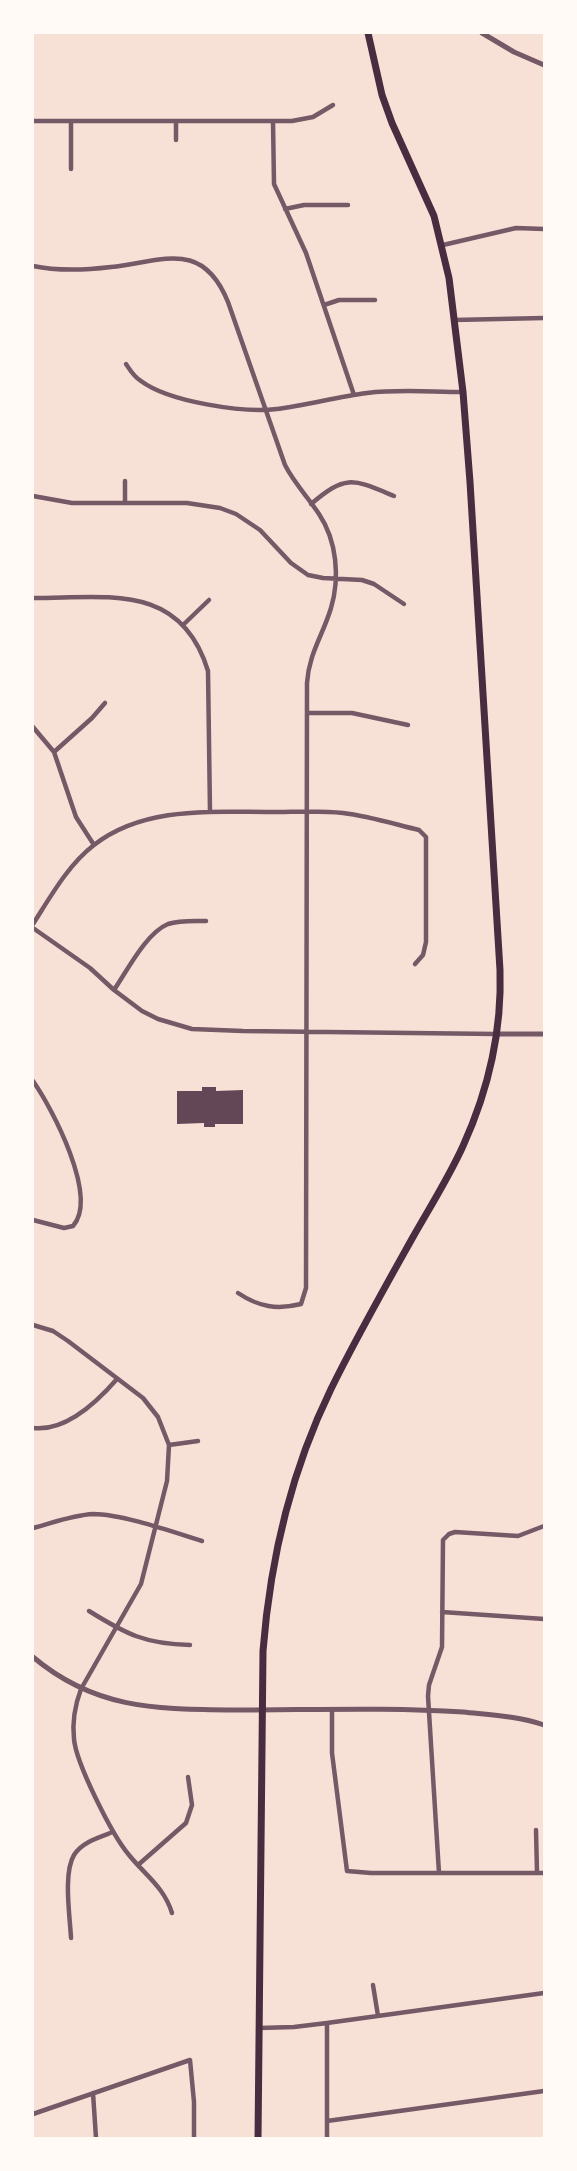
<!DOCTYPE html>
<html>
<head>
<meta charset="utf-8">
<style>
  body { margin:0 }
  #map { position:relative; width:577px; height:2171px; overflow:hidden; background:#f7e1d7; font-family:"Fira Sans Condensed",sans-serif }
  canvas { display:block }
  .frame { position:absolute; inset:0; border:34px solid #fffaf5; pointer-events:none }
</style>
</head>
<body>
<div id="map">
<canvas width="577" height="2171"></canvas>
<div class="frame"></div>
</div>
<script>
const ctx = document.querySelector('canvas').getContext('2d');
ctx.lineJoin = 'round';
function fill(path, color) { ctx.fillStyle = color; ctx.fill(path, 'evenodd'); }
function trace(path, color, width, dash) { ctx.strokeStyle = color; ctx.lineWidth = width; ctx.lineCap = dash ? 'butt' : 'round'; ctx.setLineDash(dash || []); ctx.stroke(path); }
fill(new Path2D(`
  M202,1087H216V1091L243,1090V1124H215V1127H204V1123L177,1124V1091H202Z`), '#644757');
trace(new Path2D(`
  M33,121H292L313,117L333,105
  M71,121V169
  M176,121V140
  M273,121L274,184L306,253L354,395
  M285,209L304,205H348
  M443,245L516,228L544,229
  M33,266C57,271 86,270 111,267C161,262 202,238 228,302L285,465C294,483 308,497 319,514C337,541 340,578 331,608C323,635 309,653 307,683L306,1288L301,1304C277,1310 259,1307 238,1293
  M324,305L339,300H375
  M454,320L544,318
  M126,364C130,370 134,377 141,381C169,402 243,413 277,409C307,405 337,397 367,393C399,389 431,392 463,392
  M125,481V503
  M33,496L72,503H187L220,508L236,514L260,530L291,563L308,575L323,578L362,580L374,584L404,604
  M311,504C346,474 353,479 394,496
  M33,598C107,598 181,582 208,671L210,812
  M184,624L209,600
  M307,713H352L408,725
  M33,727L54,752L76,817L94,845
  M54,752L92,718L105,703
  M33,924C51,896 68,865 94,845C144,806 211,812 270,812C294,812 319,810 343,813C369,816 394,824 419,830L426,837V942L423,955L415,964
  M33,928L90,968L114,990L142,1011L158,1019L192,1029L243,1031L496,1034
  M114,990C127,971 146,933 168,924C180,920 194,921 206,921
  M33,1081C52,1108 99,1197 73,1226L64,1228L33,1220
  M33,1325L53,1331L68,1341L143,1398L158,1417L169,1445L167,1481L141,1584L81,1689C75,1705 72,1721 74,1739C76,1763 112,1835 129,1855C145,1875 164,1887 172,1913
  M33,1428C66,1432 97,1402 117,1379
  M169,1445L198,1441
  M33,1528C52,1523 73,1515 93,1514C122,1514 173,1532 202,1541
  M89,1611C126,1634 145,1644 190,1645
  M442,1612L544,1619
  M332,1710V1753L347,1871L371,1873H544
  M536,1830L537,1873
  M138,1865L186,1823L192,1805L188,1777
  M439,1873L428,1696L429,1685L442,1647L443,1540L449,1534L455,1532L518,1536L544,1526
  M71,1938C70,1917 63,1873 74,1855C82,1842 100,1837 113,1832
  M373,1985L378,2016
  M327,2023V2138
  M259,2028L294,2027L327,2023L544,1993
  M93,2093L96,2138
  M33,2114L190,2060L194,2102V2138
  M327,2121L544,2091`), '#755966', 4.5);
trace(new Path2D(`
  M482,33L514,52L544,65
  M496,1034H544
  M33,1657C96,1710 157,1709 235,1710C311,1710 388,1707 463,1712C491,1715 517,1716 544,1725`), '#755966', 5);
trace(new Path2D(`
  M258,2138L263,1651C270,1561 291,1471 331,1389C356,1338 385,1287 413,1237C430,1207 449,1177 463,1146C488,1091 502,1030 500,970L470,482L463,392L449,278L434,216L392,123L382,95L368,33`), '#4a2c40', 7);
</script>
</body>
</html>
